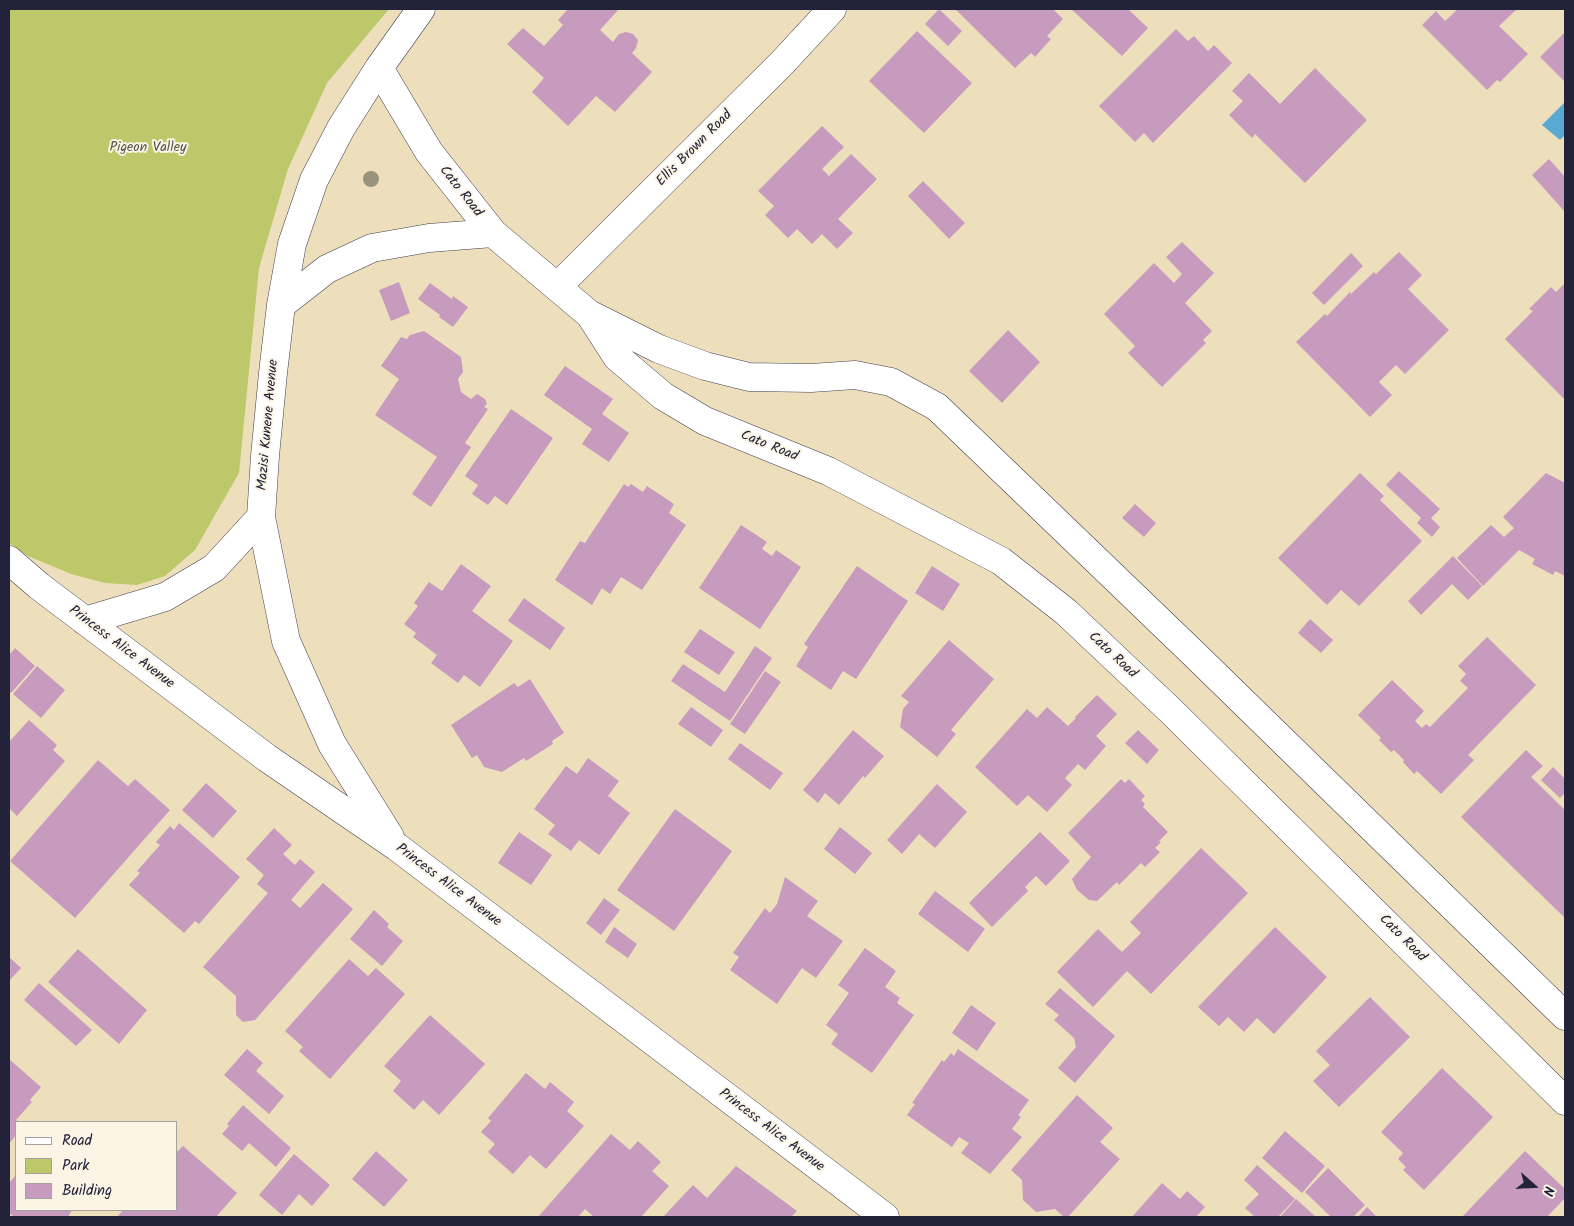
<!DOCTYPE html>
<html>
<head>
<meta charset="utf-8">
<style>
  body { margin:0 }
  #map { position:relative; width:1574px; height:1226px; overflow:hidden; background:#eddfbc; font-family:Kalam,sans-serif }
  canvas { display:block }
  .frame { position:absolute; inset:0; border:10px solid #22223b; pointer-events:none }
  .legend { position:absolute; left:15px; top:1121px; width:162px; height:90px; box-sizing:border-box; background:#fcf5e5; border:1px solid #a5a1a1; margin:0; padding:6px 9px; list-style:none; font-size:15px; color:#22223b }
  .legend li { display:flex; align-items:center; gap:10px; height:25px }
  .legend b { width:25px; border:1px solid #a5a1a1 }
  .north { position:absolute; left:1509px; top:1161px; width:50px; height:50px; -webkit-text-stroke:4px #fcf5e5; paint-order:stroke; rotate:109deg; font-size:14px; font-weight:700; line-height:20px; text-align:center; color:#22223b }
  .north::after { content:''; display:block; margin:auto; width:18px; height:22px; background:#22223b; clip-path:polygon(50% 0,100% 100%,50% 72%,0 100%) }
</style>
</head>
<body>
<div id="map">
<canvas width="1574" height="1226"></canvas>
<div class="frame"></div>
<ul class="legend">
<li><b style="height:6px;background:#fff"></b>Road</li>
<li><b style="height:14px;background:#bcc869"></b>Park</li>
<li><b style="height:14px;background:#c79bbe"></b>Building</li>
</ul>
<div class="north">N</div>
</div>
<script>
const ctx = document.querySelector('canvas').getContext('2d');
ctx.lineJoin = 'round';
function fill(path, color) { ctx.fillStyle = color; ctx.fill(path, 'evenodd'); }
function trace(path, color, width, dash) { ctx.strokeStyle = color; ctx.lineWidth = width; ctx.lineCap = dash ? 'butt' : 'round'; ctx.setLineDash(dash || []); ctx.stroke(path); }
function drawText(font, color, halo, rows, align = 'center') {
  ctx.font = font + ' Kalam,sans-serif'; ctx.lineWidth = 4; ctx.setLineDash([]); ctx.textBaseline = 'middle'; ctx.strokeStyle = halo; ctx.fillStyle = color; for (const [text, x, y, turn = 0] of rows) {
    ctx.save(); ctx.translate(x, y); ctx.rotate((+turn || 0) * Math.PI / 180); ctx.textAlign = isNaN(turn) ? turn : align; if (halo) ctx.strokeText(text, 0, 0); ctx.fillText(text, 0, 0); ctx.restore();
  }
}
fill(new Path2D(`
  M9,9H389L327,83L288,169L259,268L239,473L195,550L165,576L137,585L105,583L71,574L28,556L9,543Z`), '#bcc869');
fill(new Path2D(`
  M1565,102V135L1560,140L1542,125Z`), '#59a9d3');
fill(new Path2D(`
  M568,9H619L600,30L613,42L619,34L622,33L626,32L633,34L638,40L636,48L632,53L652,72L615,112L596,96L568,126L532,92L544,78L507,44L523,28L544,46L563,25L558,20Z
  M939,9L962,31L948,46L925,24Z
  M955,9H1053L1063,19L1047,36L1051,39L1035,57L1031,53L1015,68Z
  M1071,9H1128L1148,28L1122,56Z
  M1458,9H1517L1499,26L1528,54L1500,82L1497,80L1487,90L1422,25L1436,11L1445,21Z
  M1176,29L1188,41L1194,36L1208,51L1214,45L1232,63L1153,143L1144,133L1135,142L1099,106Z
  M917,31L972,83L924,133L869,81Z
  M1565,32V82L1540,57Z
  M1315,68L1367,120L1305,183L1255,134L1252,138L1229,115L1243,101L1232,91L1249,73L1280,104Z
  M822,126L844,147L822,169L829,176L851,154L877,179L838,219L853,233L837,249L822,234L812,244L797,229L788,238L765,215L774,206L758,191Z
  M1549,159L1565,177V212L1532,175Z
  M923,181L965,223L949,239L908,196Z
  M1182,242L1214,273L1185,303L1212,331L1203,340L1206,343L1162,387L1128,353L1135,346L1104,314L1154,263L1174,283L1182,274L1166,257Z
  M1399,252L1422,275L1408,289L1449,330L1405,374L1396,365L1379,382L1392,395L1370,417L1296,342L1325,314L1327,316L1350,292L1351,294L1374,272L1376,274Z
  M1351,253L1363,266L1324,305L1312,293Z
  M399,282L410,313L391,321L379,290Z
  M430,283L452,299L453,296L468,307L453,327L439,317L440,315L418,299Z
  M1565,283V400L1505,339L1533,311L1529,309L1551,287L1556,292Z
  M1008,330L1040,362L1002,403L969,371Z
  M424,331L461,357L463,372L458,379L461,392L471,399L477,394L485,399L487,404L484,407L488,409L465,443L471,447L431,507L412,494L437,457L375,415L399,379L381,366L401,337L407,339L410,335Z
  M565,366L613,399L602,414L629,433L609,462L582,444L592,429L544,395Z
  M511,409L553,438L507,505L495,496L488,505L472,494L478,485L465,476Z
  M1399,471L1440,509L1431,518L1440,527L1432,537L1417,523L1421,518L1386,485Z
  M1360,473L1384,496L1380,500L1422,541L1359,606L1341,590L1327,605L1278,558Z
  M1546,473L1565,483V576L1555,571L1553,575L1532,564L1535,559L1519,550L1483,586L1457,558L1491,525L1504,537L1514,528L1503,517Z
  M624,484L628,487L631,484L643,492L647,486L674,504L669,513L686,525L642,590L621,577L610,594L602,588L592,605L555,580L580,541L585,543Z
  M1135,504L1156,523L1144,537L1122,518Z
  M741,525L767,542L762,549L772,556L776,550L801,567L760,629L699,588Z
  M1453,556L1482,586L1468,600L1452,584L1421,615L1408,601Z
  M461,564L491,586L472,611L513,641L480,687L464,675L458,683L431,663L437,655L413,637L416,633L404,624L418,606L414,603L429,582L442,591Z
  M857,566L908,601L856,679L843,671L831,690L796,666L808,647L804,644Z
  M932,566L960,584L943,611L915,593Z
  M524,598L565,628L550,650L508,621Z
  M1310,619L1333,640L1321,653L1298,633Z
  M700,629L735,652L719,675L684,652Z
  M1487,637L1536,685L1468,755L1474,760L1441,794L1417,771L1414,774L1403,762L1404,760L1394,750L1391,752L1379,740L1381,738L1358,715L1392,680L1424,711L1415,721L1422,728L1426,724L1430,727L1468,688L1460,681L1466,674L1458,666Z
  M949,640L994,679L951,730L956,734L937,757L900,727L903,709L909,702L901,696Z
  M755,646L772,658L730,721L671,681L683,664L725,692Z
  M15,648L35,666L11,693L9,691V655Z
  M37,666L65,690L41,718L13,694Z
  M765,671L781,682L745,734L730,724Z
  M530,679L564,733L552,741L553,744L526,761L524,758L502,772L484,767L477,755L472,758L451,725L514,683L518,687Z
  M1097,695L1117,714L1096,736L1106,746L1085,770L1078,764L1065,778L1072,785L1047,812L1028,795L1017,806L975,767L1027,709L1037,718L1047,707L1068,726L1076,718L1075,717Z
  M691,707L723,730L711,747L678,724Z
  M29,720L57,745L53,750L65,761L17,816L9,808V742Z
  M853,730L884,756L865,778L863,776L839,805L825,793L818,803L803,790Z
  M1138,730L1159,750L1147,764L1125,743Z
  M740,743L783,773L770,790L728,759Z
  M1526,750L1543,766L1531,777L1565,810V918L1461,817Z
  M588,758L619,781L608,796L630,813L599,855L579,840L571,851L548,834L555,825L534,809L566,766L577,774Z
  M98,760L128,786L135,779L170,810L75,918L10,861Z
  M1553,767L1565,779V793L1560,798L1541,780Z
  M1121,779L1125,783L1129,779L1145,796L1141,800L1145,804L1143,807L1168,832L1159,841L1161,842L1155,848L1160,852L1145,867L1141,863L1119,885L1117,882L1097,901L1089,900L1077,890L1072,879L1091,857L1068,833Z
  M206,783L237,811L213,838L182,810Z
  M937,784L967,812L935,848L919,834L902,854L887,840Z
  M675,809L732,851L674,931L617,890Z
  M179,823L240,877L199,924L195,921L184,933L129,885L140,873L137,871L160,845L156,842L170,826L174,830Z
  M840,827L872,853L855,874L824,849Z
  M274,828L292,845L283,854L295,865L300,859L315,872L291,900L300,908L323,883L353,909L255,1020L243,1022L236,1015V996L203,967L268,893L257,884L264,875L246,859Z
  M519,832L552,855L531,885L498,863Z
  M1040,832L1070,861L1046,886L1036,876L1025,887L1028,891L992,927L969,903Z
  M1201,848L1248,893L1151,994L1127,971L1093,1007L1057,972L1098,929L1122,952L1141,933L1130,922Z
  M785,877L818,901L807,916L843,941L816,978L802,968L777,1004L730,970L739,957L733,953L765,908L770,913L777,904Z
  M935,891L985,929L968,952L918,914Z
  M604,898L620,910L601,935L586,923Z
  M374,910L389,924L387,927L403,941L382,966L350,939Z
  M614,927L637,944L628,958L605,942Z
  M1275,927L1327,977L1274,1034L1257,1018L1244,1032L1228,1017L1219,1026L1198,1007Z
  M865,948L896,971L885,987L900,998L897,1003L914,1015L872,1073L831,1044L838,1034L826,1025L849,993L838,985Z
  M78,949L147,1010L119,1044L48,982Z
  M9,957L21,968L9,981Z
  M349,959L368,976L376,968L405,994L330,1079L299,1051L303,1047L285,1031Z
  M39,983L92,1030L76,1046L24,1000Z
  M1060,988L1115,1036L1075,1083L1058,1068L1076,1047L1074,1038L1054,1020L1059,1015L1045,1004Z
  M1370,997L1410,1037L1339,1107L1313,1081L1330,1065L1316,1051Z
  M971,1005L996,1023L977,1051L952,1033Z
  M430,1015L485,1064L439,1115L423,1100L414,1110L393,1091L401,1081L384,1066Z
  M247,1049L263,1063L256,1071L284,1096L269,1114L224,1075Z
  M958,1049L1029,1100L1018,1115L1021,1117L1012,1129L1022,1137L990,1174L961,1153L969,1143L959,1137L952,1147L907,1115L915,1104L912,1103L942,1060L944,1062L951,1053L954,1056Z
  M9,1059L41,1087L30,1100L32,1102L16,1120L19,1122H16V1135L9,1144Z
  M1442,1068L1493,1117L1424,1190L1403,1170L1406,1167L1398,1159L1403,1153L1381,1132Z
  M526,1073L545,1089L550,1082L574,1102L567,1111L584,1126L546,1169L530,1155L513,1174L488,1152L495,1144L481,1132L491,1121L488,1118Z
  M1077,1095L1113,1128L1100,1142L1120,1159L1068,1217H1064L1055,1209L1036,1212L1023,1200L1022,1180L1011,1170Z
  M243,1105L291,1148L276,1167L249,1143L242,1151L222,1134L229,1126L227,1124Z
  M1285,1131L1325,1166L1302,1193L1262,1158Z
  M611,1134L630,1150L638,1141L661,1162L652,1171L669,1186L641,1217H594L585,1209L578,1217H538Z
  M183,1146L237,1193L216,1217H117L123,1210H176V1150L178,1151Z
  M376,1151L408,1180L384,1207L352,1179Z
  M1525,1151L1565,1189V1198L1547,1217H1462Z
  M294,1154L330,1185L312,1206L299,1194L282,1215L259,1195Z
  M1257,1165L1295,1199L1278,1217H1255L1245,1208L1259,1194L1244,1180Z
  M736,1166L797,1211L791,1217H663L693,1185L707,1198Z
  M1328,1168L1365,1205L1353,1217H1331L1305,1192Z
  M16,1175V1210H72L68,1217H28L26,1216L25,1217H14L9,1213V1183Z
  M1162,1183L1180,1199L1187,1191L1205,1207L1196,1217H1132Z
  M1296,1199L1316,1217H1280Z
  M1367,1207L1377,1217H1358Z`), '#c79bbe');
const minor = new Path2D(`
  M379,68L429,152L493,233L589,314L659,349L705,366L749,377L811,378L855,375L891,382L937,407L1194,654L1565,1016
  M557,287L783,62L832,9
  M281,305L327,269L372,248L429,238L493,233
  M590,315L617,357L663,396L705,421L828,471L1001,561L1066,612L1171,711L1565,1101
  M9,560L39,586L267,758L397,847L885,1217
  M85,621L165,597L214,568L261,517
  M390,837L332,744L286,641L261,517L265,456L273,373L281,305L292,244L314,180L341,128L379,68L421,9`);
trace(minor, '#403e4e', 29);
trace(minor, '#fff', 28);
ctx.fillStyle = '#97937d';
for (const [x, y] of [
  [371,179]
]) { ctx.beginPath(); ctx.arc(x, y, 8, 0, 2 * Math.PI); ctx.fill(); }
drawText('14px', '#505449', '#fcf5e5', [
  ["Pigeon Valley",148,149]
]);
drawText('14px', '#22223b', '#fcf5e5', [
  ["Ellis Brown Road",695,149,-45],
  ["Cato Road",460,192,52],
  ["Mazisi Kunene Avenue",269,425,-85],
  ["Cato Road",769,447,22],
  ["Princess Alice Avenue",121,648,37],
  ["Cato Road",1112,656,43],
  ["Princess Alice Avenue",448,886,37],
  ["Cato Road",1402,939,45],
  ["Princess Alice Avenue",771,1131,37]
]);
</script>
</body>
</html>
